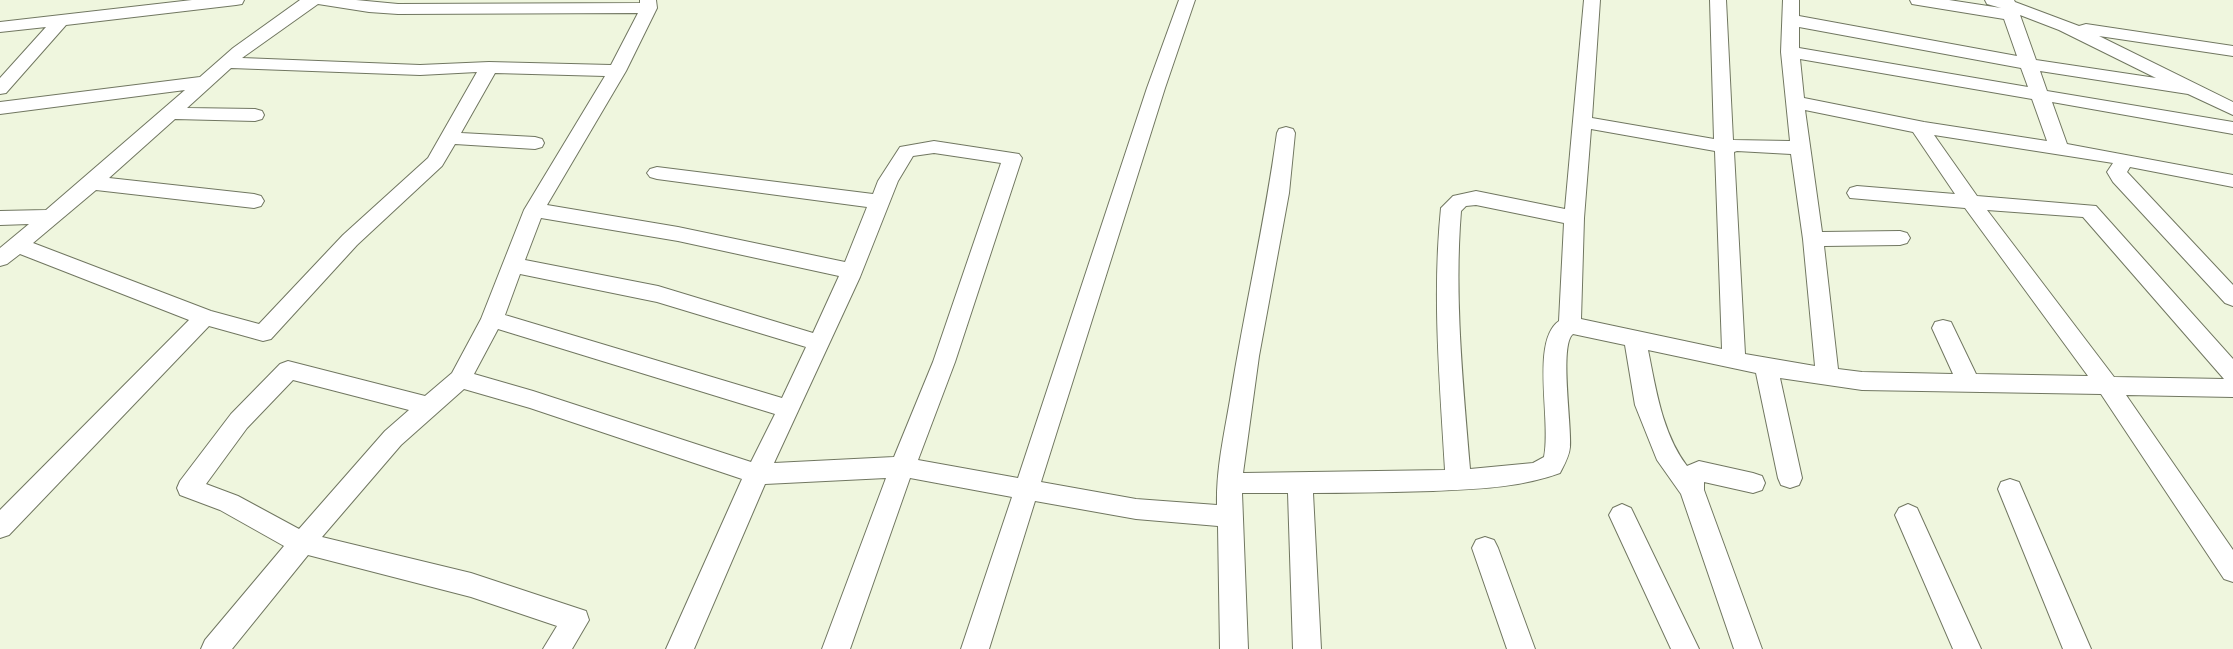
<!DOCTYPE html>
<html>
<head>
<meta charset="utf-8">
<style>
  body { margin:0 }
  canvas { display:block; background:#eff6de }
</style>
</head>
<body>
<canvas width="2233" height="649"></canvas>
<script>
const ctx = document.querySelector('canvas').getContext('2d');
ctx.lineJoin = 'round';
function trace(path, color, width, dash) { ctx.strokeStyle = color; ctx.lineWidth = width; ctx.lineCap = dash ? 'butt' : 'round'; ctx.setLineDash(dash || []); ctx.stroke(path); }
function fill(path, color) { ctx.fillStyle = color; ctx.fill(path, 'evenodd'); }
const minor = new Path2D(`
  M192,0H244L242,4L236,5L66,25L6,93L0,94V78L46,27L0,32V22Z
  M300,0H356L398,4L640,3V0H656L657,8L626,71L547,205L678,227L845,262L867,207L657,179L650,177L647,173L650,169L657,167L873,194L878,181L900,147L934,141L1019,154L1022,158L955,362L918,460L1018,478L1147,88L1179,0H1195L1165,88L1041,482L1136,499L1217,505C1216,470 1224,435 1230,400C1244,310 1265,223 1277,133L1279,129L1286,127L1293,129L1295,133L1289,193L1259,356L1243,473L1445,470C1440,383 1432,296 1441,208L1453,196L1476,191L1565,209L1584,0H1600L1592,118L1714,139L1710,0H1726L1733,140L1790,141L1781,52L1783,0H1799V16L2017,56L2004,19L1918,5L1912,4L1910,0H1949L2001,8L1987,4L1985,0H2014L2015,2L2079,26L2086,24L2233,46V56L2099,36L2233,102V115L2188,94L2040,71L2047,91L2233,122V134L2052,102L2067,144L2233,175V187L2130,167L2127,172L2233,285V306L2225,303L2113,182L2107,172L2113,163L1934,135L1977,196L2096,206L2233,359V397L2126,395L2233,550V582L2224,579L2101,394L1862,390L1780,378L1802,478L1799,485L1790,488L1781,485L1778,478L1756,373L1648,350C1656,389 1662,433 1687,466L1699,461L1753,473L1762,476L1765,483L1762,490L1753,493L1704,482V490L1762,649H1734L1681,494L1657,460L1635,405L1625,345L1573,334C1559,344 1572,427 1570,447C1569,457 1564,465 1560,473C1519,488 1476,489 1433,491C1393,492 1353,493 1313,493L1321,649H1293L1288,493H1242L1248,649H1220L1218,526L1136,519L1035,501L989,649H961L1012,497L910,478L850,649H822L886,478L765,484L694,649H666L742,479L530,408L464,389L401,445L322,537L471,573L586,611L589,620L572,649H543L557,626L471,597L308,555L232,649H201L205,640L284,546L220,510L180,495L177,488L180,481L231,414L280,364L288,361L425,396L452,373L481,319L524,210L605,76L495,73L461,133L535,137L542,139L544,143L542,147L535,149L455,144L442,166L357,245L271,339L263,341L209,326L9,535L0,538V510L189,320L20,254L7,264L0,266V248L29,224L0,225V211L46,210L185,90L0,114V102L200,77L233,48ZM318,4L369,12L398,14L638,13L611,65L489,62L420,65L242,58ZM2020,15L2059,30L2156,78L2036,60ZM1799,27L2021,68L2028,87L1799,48ZM1800,59L2032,99L2047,141L1924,122L1804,98ZM231,68L420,75L477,72L428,158L343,235L259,324L211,311L33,243L96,190L254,208L261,206L264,201L261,196L254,194L109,178L175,119L255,121L262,119L264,115L262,111L255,109L187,108ZM1805,110L1913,132L1955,194L1857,186L1850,188L1847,193L1850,198L1965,208L2088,376L1976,374L1951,322L1943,320L1935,322L1932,328L1953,374L1862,372L1838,369L1824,246L1900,245L1907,243L1910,238L1907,233L1900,231L1822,232ZM1591,129L1715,151L1722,349L1581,319L1584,218ZM1737,151L1791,154L1803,239L1815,366L1745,354L1734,152ZM934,153L1001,163L933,362L894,457L774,463L860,277L898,181L913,156ZM1476,205L1564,223L1559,321C1530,341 1552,423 1544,457L1533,463L1470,469C1463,383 1454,297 1461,211L1466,206ZM1987,210L2083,217L2224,379L2114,377ZM541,218L678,241L839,276L813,333L658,286L525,260ZM520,274L657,302L806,347L782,398L505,315ZM498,329L775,414L751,462L533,391L474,374ZM293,380L409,410L385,431L299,529L238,496L206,484L247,428Z
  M2010,479L2019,482L2022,489L2091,649H2063L1998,489L2001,482Z
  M1622,504L1631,508L1699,649H1671L1609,515L1613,508Z
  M1908,504L1917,508L1981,649H1953L1895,515L1899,508Z
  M1485,537L1494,540L1498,548L1535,649H1507L1472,548L1476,540Z`);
trace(minor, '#717761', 2);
fill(minor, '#fff');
</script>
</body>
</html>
